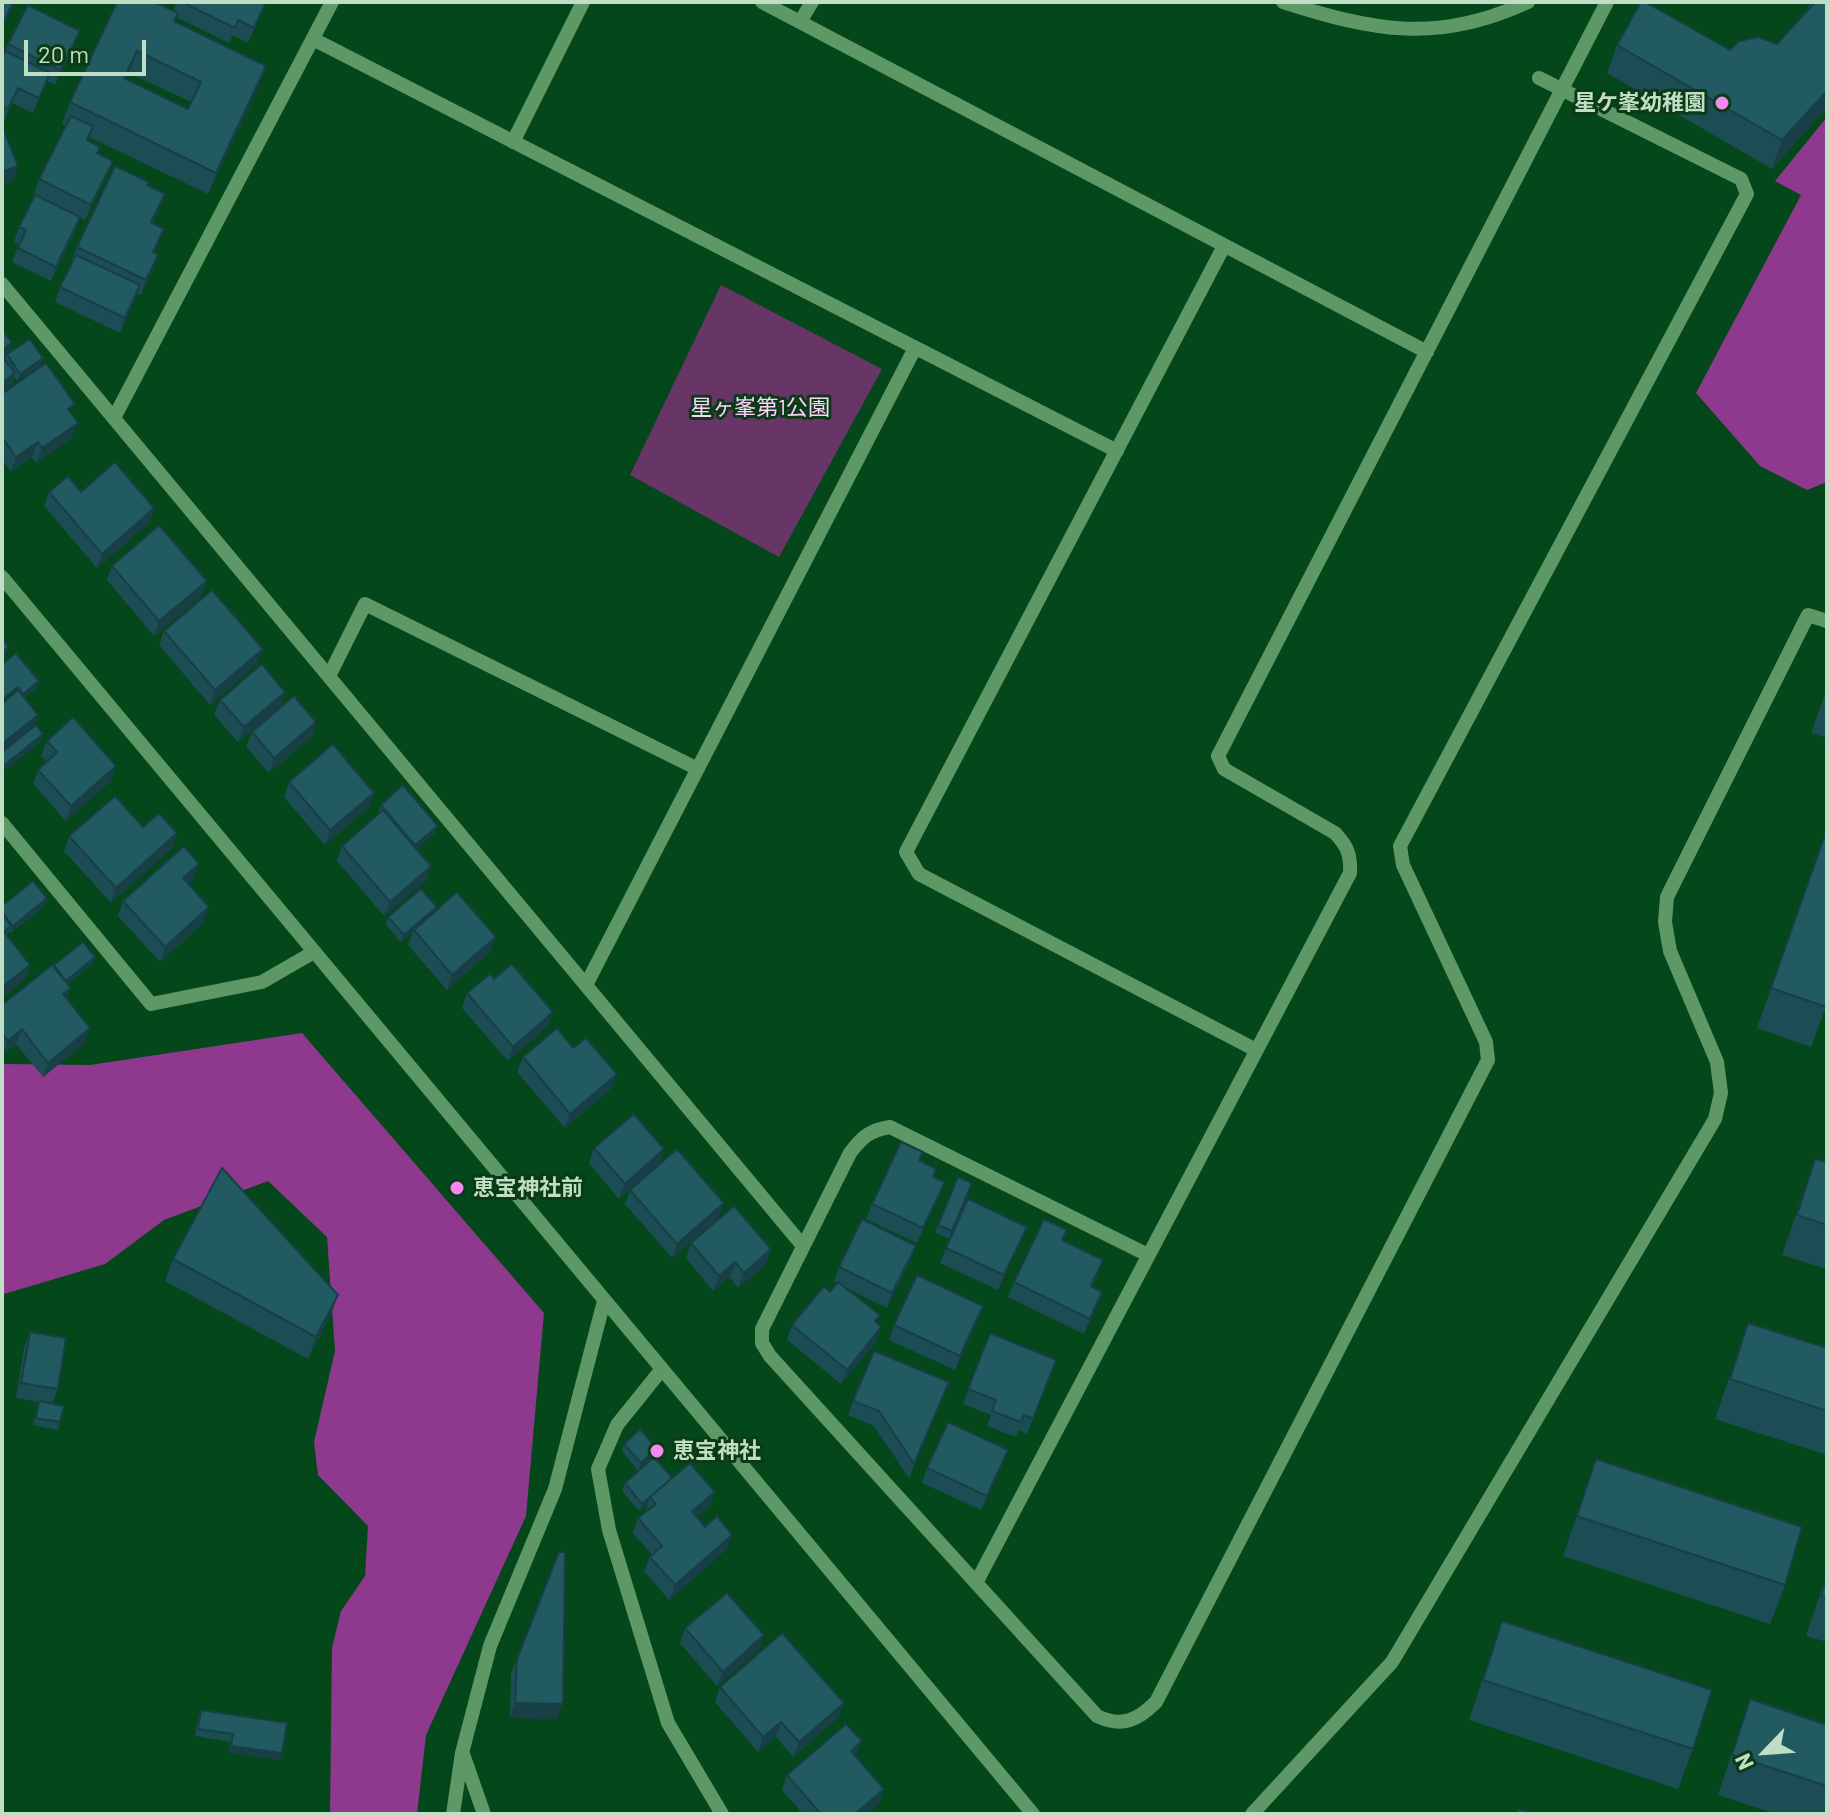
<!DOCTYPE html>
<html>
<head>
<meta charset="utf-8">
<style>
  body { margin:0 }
  #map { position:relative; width:1829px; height:1816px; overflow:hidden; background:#04471a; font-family:Barlow,sans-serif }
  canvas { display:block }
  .frame { position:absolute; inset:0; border:4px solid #c0dec3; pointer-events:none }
  .north { position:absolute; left:1725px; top:1712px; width:80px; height:80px; -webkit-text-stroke:6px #0b3a17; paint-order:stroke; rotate:245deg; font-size:22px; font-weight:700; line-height:32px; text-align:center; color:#c0dec3 }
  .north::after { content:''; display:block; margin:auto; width:28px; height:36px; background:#c0dec3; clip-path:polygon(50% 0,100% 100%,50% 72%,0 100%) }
  .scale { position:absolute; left:24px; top:40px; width:122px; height:36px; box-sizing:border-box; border:4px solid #c0dec3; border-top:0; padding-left:10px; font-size:24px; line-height:28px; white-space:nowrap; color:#c0dec3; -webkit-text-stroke:6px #0b3a17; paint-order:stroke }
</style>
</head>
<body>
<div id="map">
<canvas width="1829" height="1816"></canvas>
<div class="frame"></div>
<div class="north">N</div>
<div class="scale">20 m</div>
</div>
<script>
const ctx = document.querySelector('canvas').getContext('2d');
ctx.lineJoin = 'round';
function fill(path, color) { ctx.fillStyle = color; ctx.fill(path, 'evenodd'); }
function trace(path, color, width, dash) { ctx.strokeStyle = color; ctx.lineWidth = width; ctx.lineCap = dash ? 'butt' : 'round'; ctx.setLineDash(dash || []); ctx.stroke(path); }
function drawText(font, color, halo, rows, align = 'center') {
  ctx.font = font + ' Barlow,"Noto Sans JP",sans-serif'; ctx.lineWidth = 6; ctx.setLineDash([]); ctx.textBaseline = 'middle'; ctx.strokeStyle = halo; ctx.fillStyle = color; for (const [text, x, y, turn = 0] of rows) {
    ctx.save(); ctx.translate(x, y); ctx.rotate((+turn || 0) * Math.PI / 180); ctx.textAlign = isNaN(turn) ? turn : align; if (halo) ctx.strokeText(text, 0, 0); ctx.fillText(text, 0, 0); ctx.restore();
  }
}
fill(new Path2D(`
  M721,285L882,369L779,557L630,475Z`), '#673666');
fill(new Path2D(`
  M1827,117V482L1807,490L1760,466L1696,393L1801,195L1775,181Z
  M302,1033L544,1313L526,1516L426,1735L417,1814H330L332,1648L341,1611L365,1576L368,1526L318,1475L314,1442L335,1351L327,1237L268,1181L164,1220L105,1264L4,1294L2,1275V1064L90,1065Z`), '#8e398d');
trace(new Path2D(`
  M762,2L1427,352
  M1283,2C1374,31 1438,44 1528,2
  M800,22L812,2
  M313,39L1117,451
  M513,142L583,2
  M1224,246L906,852L919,874L1256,1050
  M2,284L803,1246
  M114,418L332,2
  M2,577L1033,1814
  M329,676L365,604L698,769
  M2,823L151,1004L262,982L314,952
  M586,985L915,348
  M1148,1255L890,1127C870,1130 862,1137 850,1153L762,1329V1343L770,1356L1097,1716C1122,1728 1138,1720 1156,1702L1488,1060L1486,1042L1403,865L1400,846L1747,194L1741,179L1539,78
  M662,1369L617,1425L598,1469L609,1530L668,1723L722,1814
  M976,1583L1350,873C1351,854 1347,846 1335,833L1224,769L1218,756L1607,2
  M463,1754L484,1814
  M453,1814L462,1753L490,1646L555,1489L604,1301
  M1252,1814L1392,1662L1715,1119L1721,1093L1717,1062L1670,951L1665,922L1667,897L1808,615L1827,621`), '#5d9866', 14);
fill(new Path2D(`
  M117,2H165L163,6L173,11L177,2H266L248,43L233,35L229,43L176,17L175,21L258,88L208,194L89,137L88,141L97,153L113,161L107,176L85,220L57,206L75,232L51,281L12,262L19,245L14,242L19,227L35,195L34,194L39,179L66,126L62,124L70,102ZM129,73L191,102L188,109L126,79Z
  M1810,2H1827V108L1772,169L1607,73L1617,45L1730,50L1777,44L1807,11Z
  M8,44L74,46L55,85L47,81L33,113L12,103L3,124L2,58Z
  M148,185L160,208L153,223L164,229L154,253L158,255L153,270L141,295L137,293L120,333L55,302L60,287L72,262H71L77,247Z
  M2,330L8,353L43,358L40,366L17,381L14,377L10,387L3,393L72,414V438L36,463L32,457L11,472L2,459Z
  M49,492H81L154,508L149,523L97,568L44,506Z
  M112,566L207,581L201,596L154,636L107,580Z
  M164,631L263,649L257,664L210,705L159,645Z
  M1827,688V738L1811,733Z
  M285,692L280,707L238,742L214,715L220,700Z
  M316,722L311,737L269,773L246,747L252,732Z
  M47,741L111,781L66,821L33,784L38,770L47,762L41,756Z
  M289,782L369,807L325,845L284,797Z
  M381,805L435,833L417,849L426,881L384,916L337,861L342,846L379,814L378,812Z
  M143,827L177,833L172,848L111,903L64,851L69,836Z
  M1827,828V1004L1811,1047L1757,1028Z
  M194,879L188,884L204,922L160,962L118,916L123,901Z
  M47,898L44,906L11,933L9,931L7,936L30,965L25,979L2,998V906Z
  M435,912L490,952L447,990L408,945L413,932L401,942L386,925L388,917Z
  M95,957L92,964L68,984L71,988L67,999L85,1043L43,1077L16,1044L2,1056V1005L53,966Z
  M494,979L553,1012L547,1027L508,1061L462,1008L467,993Z
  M573,1048L611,1089L565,1128L517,1072L523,1057Z
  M594,1148L664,1149L659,1164L619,1199L589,1163Z
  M1815,1159L1827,1162V1269L1782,1255Z
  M919,1160L933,1177L945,1182L939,1197L917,1243L866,1219L872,1204Z
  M958,1177L972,1183L949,1239L935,1232Z
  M630,1190L724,1203L718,1218L672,1258L625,1204Z
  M1027,1227L1021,1241L998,1290L940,1263L946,1248Z
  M1067,1230L1063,1240L1098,1275L1092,1287L1102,1292L1084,1334L1008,1297L1014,1282Z
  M691,1243L771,1249L766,1264L738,1288L730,1277L713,1291L686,1258Z
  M916,1246L910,1261L887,1308L844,1287L881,1327L876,1342L841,1384L787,1340L792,1325L830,1292L837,1283L834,1282L839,1267Z
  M173,1259L330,1317L308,1359L165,1281Z
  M978,1320L955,1370L889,1340L894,1325Z
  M1748,1323L1827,1348V1455L1715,1419Z
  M30,1332L58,1389L52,1403L60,1422L58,1430L33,1425L39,1402L16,1398L24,1347Z
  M990,1333L1056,1360L1027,1434L1018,1430L1016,1437L987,1426L991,1415L963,1404Z
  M943,1397L909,1478L874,1426L848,1415L853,1401Z
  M624,1444L655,1456L638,1471L622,1451Z
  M1596,1459L1785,1585L1770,1624L1563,1556Z
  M1002,1464L981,1510L922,1483L927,1468Z
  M672,1478L715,1492L709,1507L697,1517L727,1549L669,1600L644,1571L650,1557L652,1555L633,1533L638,1518L645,1513L648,1504L639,1511L622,1491L625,1483Z
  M559,1552L557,1719L510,1718L511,1674Z
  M1827,1573V1642L1806,1636Z
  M1502,1621L1693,1749L1678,1789L1469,1720Z
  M685,1628L759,1650L717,1686L680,1643Z
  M720,1687L844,1703L838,1718L793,1757L776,1737L758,1752L715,1702Z
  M1750,1699L1827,1725V1814H1776L1718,1795Z
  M201,1710L280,1760L229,1753L230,1742L195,1736L198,1718Z
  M856,1756L884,1789L879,1804L867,1814H803L782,1790L787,1775Z`), '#1d4d54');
fill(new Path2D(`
  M13,2H15L2,29V26Z
  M80,31L74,46L55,85L60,70Z
  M137,51L129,73L117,100L124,78Z
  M266,66L258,88L208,194L216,173Z
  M50,73L45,88L33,113L39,98Z
  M1827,91V108L1772,169L1782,140Z
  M113,161L107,176L85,220L91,205Z
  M18,166L13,181L2,185V172Z
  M165,194L160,208L146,237L151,222Z
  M80,217L75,232L51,281L56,267Z
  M158,255L153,270L141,295L146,280Z
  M140,285L135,300L120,333L125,318Z
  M12,342L8,355L7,354L6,358L2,361V351Z
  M43,358L40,366L17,381L20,374Z
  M15,372L10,387L2,394V384Z
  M78,423L72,438L36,463L42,448Z
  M38,442L32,457L11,472L16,457Z
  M154,508L149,523L97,568L102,554Z
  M207,581L201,596L154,636L159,621Z
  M9,647L3,662L2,663V652Z
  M263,649L257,664L210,705L215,690Z
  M39,681L36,689L20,701L23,694Z
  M285,692L280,707L238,742L244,727Z
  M38,715L33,730L2,755V744Z
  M316,722L311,737L269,773L274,758Z
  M43,734L41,742L2,773V767Z
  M116,766L111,781L66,821L71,806Z
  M374,793L369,807L325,845L330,830Z
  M438,826L435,833L413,853L415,845Z
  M177,833L172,848L111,903L116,888Z
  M199,864L194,879L178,893L183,878Z
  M431,866L426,881L384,916L390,902Z
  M47,898L44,906L11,933L13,926Z
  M209,907L204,922L160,962L165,947Z
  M437,907L434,914L414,930L413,932L401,942L404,935Z
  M496,937L490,952L447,990L452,975Z
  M95,957L92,964L63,988L66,981Z
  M30,965L25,979L2,998V987Z
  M71,988L65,1003L63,994Z
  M553,1012L547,1027L508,1061L513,1047Z
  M90,1028L85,1043L43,1077L48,1063Z
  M22,1029L16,1044L2,1056L8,1041Z
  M617,1074L611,1089L565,1128L570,1114Z
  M664,1149L659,1164L619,1199L625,1184Z
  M945,1182L939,1197L917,1243L923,1228Z
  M724,1203L718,1218L672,1258L677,1244Z
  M1027,1227L1021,1241L998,1290L1004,1275Z
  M916,1246L910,1261L887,1308L892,1293Z
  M771,1249L766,1264L738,1288L744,1273Z
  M735,1262L730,1277L713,1291L719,1276Z
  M1102,1292L1097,1307L1084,1334L1090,1319Z
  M338,1295L330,1317L308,1359L316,1337Z
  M983,1306L978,1320L955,1370L960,1356Z
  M881,1327L876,1342L841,1384L847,1370Z
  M657,1449L655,1456L638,1471L641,1463Z
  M672,1478L650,1497L648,1504L639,1511L642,1504Z
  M715,1492L709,1507L686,1526L692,1511Z
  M732,1535L727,1549L669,1600L675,1585Z
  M764,1635L759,1650L717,1686L723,1672Z
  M515,1703L563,1704L557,1719L510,1718Z
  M844,1703L838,1718L793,1757L799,1742Z
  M781,1722L776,1737L758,1752L763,1737Z
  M862,1741L856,1756L851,1751Z
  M231,1746L282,1753L280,1760L229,1753Z
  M884,1789L879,1804L867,1814H855Z`), '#183f45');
const building = new Path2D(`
  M2,2H13L2,26Z
  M117,2H154L178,13L174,21L266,66L216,173L70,102ZM137,51L201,82L188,109L124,78Z
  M182,2H266L254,28L238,20L235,28Z
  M1641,2H1645L1730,50L1739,41L1758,37L1777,44L1815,2H1827V91L1782,140L1617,45Z
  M28,5L80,31L60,70L8,44Z
  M5,51L50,73L39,98L18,88L8,109L2,106V58Z
  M71,116L93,126L87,140L100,147L97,153L113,161L91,205L39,179Z
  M2,126L18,166L2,172Z
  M115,166L149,182L147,185L165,194L151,222L164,229L153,252L158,255L146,280L77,247Z
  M35,195L80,217L56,267L18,248L26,230L19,227Z
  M76,255L140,285L125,318L60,287Z
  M2,330L12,342L2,351Z
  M30,339L43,358L20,374L7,354Z
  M2,357L15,372L2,384Z
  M46,363L75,404L68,409L78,423L42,448L38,442L16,457L2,437V394Z
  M115,462L154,508L102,554L49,492L68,476L81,492Z
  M159,525L207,581L159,621L112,566Z
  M212,590L263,649L215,690L164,631Z
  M2,639L9,647L2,652Z
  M16,653L39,681L23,694L18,687L3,699L2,698V664Z
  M262,664L285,692L244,727L220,700Z
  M18,690L38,715L2,744V699L4,702Z
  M294,696L316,722L274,758L252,732Z
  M73,717L116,766L71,806L38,770L57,752L47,741Z
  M36,725L43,734L2,767V752Z
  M333,744L374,793L330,830L289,782Z
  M403,785L438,826L415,845L381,805Z
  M115,796L143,827L159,813L177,833L116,888L69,836Z
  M383,810L431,866L390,902L342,846Z
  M1827,829V1004L1826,1007L1771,988Z
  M184,846L199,864L183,878L209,907L165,947L123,901Z
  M33,881L47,898L13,926L2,912V906Z
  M421,889L437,907L404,935L388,917Z
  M457,892L496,937L452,975L414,930Z
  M2,914L11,926L4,932L30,965L2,987Z
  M83,942L95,957L66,981L54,965Z
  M512,964L553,1012L513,1047L467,993L490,974L494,979Z
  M52,965L71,988L63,994L90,1028L48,1063L22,1029L8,1041L2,1034V1005Z
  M557,1028L573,1048L586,1038L617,1074L570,1114L523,1057Z
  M634,1114L664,1149L625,1184L594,1148Z
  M901,1142L923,1152L919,1160L936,1169L933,1177L945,1182L923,1228L872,1204Z
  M677,1149L724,1203L677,1244L630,1190Z
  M1815,1159L1827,1162V1225L1797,1215Z
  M222,1168L338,1295L316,1337L173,1259Z
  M958,1177L972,1183L952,1231L938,1225Z
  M968,1199L1027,1227L1004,1275L946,1248Z
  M734,1206L771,1249L744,1273L735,1262L719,1276L691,1243Z
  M862,1219L916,1246L892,1293L839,1267Z
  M1044,1219L1067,1230L1062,1240L1103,1260L1091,1286L1102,1292L1090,1319L1014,1282Z
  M917,1275L983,1306L960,1356L894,1325Z
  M838,1282L880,1315L875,1321L881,1327L847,1370L792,1325L824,1286L830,1292Z
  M1748,1323L1827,1348V1411L1730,1379Z
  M30,1332L66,1338L58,1389L21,1383Z
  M990,1333L1056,1360L1033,1419L1024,1415L1021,1422L992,1411L996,1400L968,1389Z
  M874,1351L949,1382L914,1464L879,1411L853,1401Z
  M39,1401L64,1406L60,1422L36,1418Z
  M948,1422L1008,1450L987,1496L927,1468Z
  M640,1429L657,1449L641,1463L624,1444Z
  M654,1457L672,1478L642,1504L625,1483Z
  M1596,1459L1802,1527L1785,1585L1577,1516Z
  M690,1463L715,1492L692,1511L705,1527L717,1516L732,1535L675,1585L650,1557L662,1546L638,1518L656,1504L650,1497Z
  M559,1552H565L563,1704L515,1703L517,1659Z
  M1827,1577V1598L1821,1596Z
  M727,1593L764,1635L723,1672L685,1628Z
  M1502,1621L1712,1690L1693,1749L1483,1680Z
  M782,1633L844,1703L799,1742L781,1722L763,1737L720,1687Z
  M1750,1699L1827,1725V1786L1732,1755Z
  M201,1710L287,1723L282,1753L231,1746L233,1734L198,1729Z
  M846,1724L862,1741L851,1751L884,1789L855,1814H821L787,1775Z
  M1518,1809L1534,1814H1517Z`);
fill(building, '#225a62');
trace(building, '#183f45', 2);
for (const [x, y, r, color] of [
  [1722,103,8,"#f489f1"],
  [457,1188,8,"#f489f1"],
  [657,1451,8,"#f489f1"]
]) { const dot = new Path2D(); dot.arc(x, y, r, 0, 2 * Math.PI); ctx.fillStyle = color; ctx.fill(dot); trace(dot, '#0b3a17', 3); }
drawText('bold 22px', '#c0dec3', '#0b3a17', [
  ["星ケ峯幼稚園",1706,103,"right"],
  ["恵宝神社前",473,1188],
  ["恵宝神社",673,1451]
], 'left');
drawText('22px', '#fed1fb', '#0b3a17', [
  ["星ヶ峯第1公園",760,408]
]);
</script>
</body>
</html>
